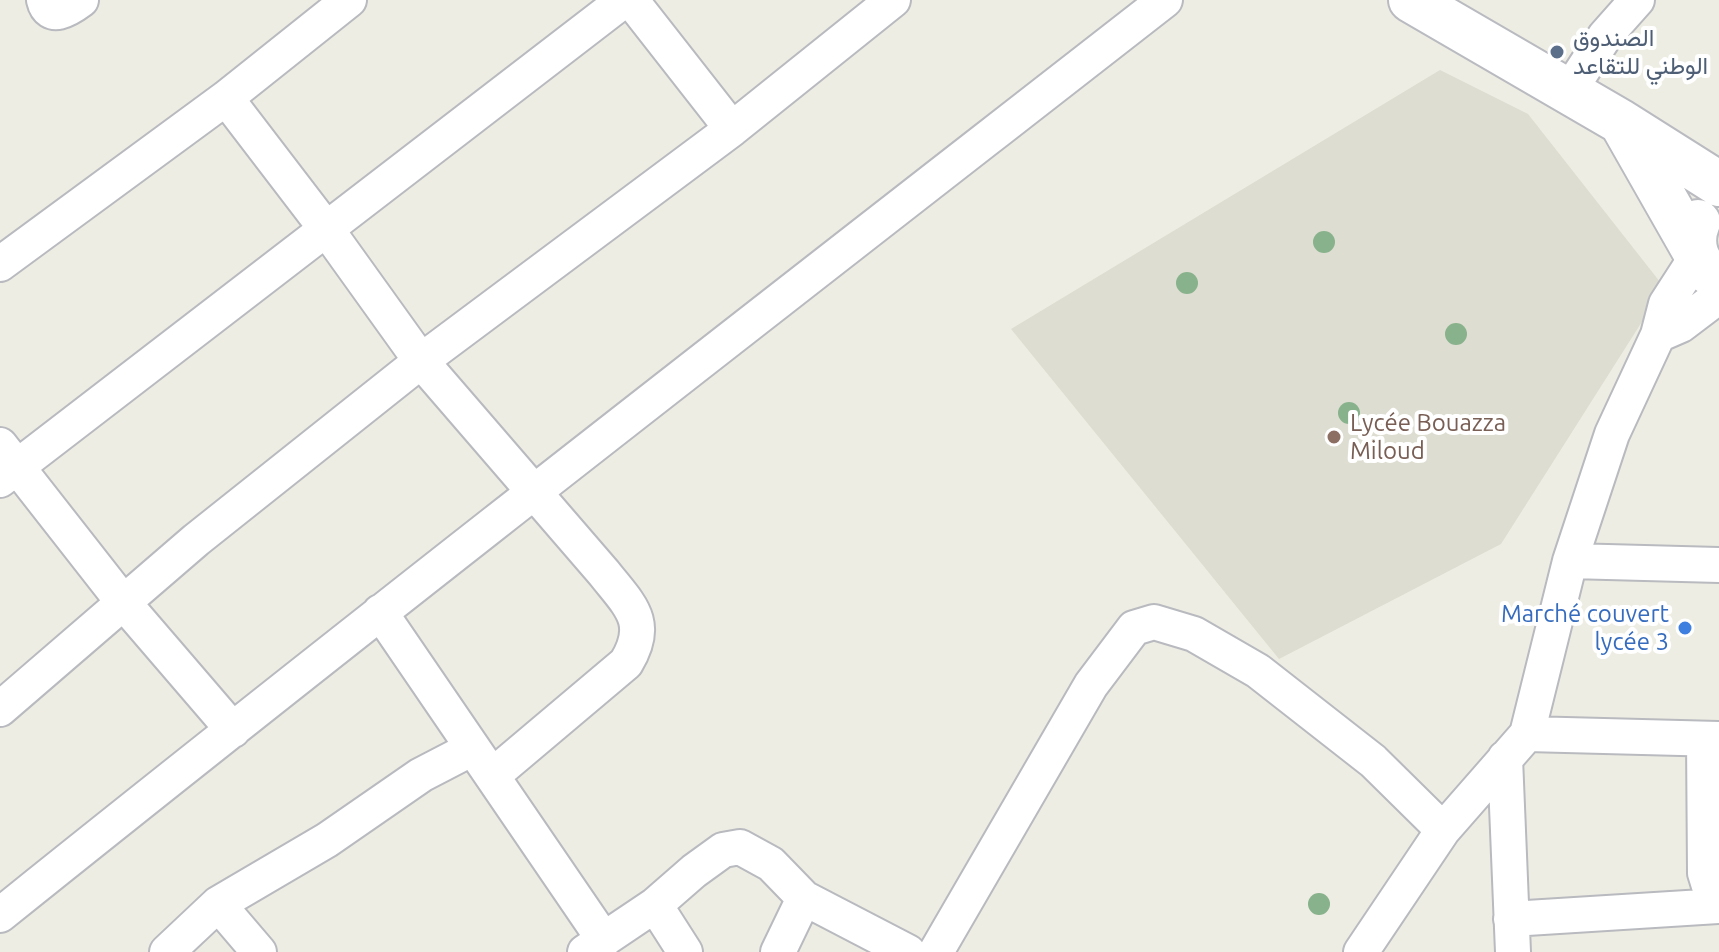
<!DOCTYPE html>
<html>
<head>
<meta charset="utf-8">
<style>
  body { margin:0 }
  canvas { display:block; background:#eeede3 }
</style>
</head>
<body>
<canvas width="1719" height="952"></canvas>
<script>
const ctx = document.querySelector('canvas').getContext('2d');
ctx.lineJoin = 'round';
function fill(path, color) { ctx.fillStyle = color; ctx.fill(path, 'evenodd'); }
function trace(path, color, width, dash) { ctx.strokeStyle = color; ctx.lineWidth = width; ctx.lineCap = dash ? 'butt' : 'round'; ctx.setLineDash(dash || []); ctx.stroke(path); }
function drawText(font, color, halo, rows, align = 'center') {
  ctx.font = font + ' Ubuntu,Vazirmatn,sans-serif'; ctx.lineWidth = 8; ctx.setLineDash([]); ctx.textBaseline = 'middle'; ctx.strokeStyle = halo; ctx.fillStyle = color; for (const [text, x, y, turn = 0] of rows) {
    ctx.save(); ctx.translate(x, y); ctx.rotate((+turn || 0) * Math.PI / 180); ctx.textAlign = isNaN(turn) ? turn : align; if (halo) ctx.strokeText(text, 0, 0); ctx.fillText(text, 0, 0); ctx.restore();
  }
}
fill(new Path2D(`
  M1440,70L1528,114L1664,287L1501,544L1279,659L1011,329Z`), '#deddd1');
const street = new Path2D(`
  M44,0C49,22 69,9 81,0
  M631,0L732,129
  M1569,91L1605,36L1637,0
  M226,98L327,230L421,361L604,573C630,606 651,622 626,663L492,776
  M0,264L226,98L349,0
  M1658,335L1681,325L1719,296
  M0,445L123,602L233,730
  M0,480L624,0
  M1570,561L1719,565
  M380,612L604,940
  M0,709L196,540L421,361L732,129L893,0
  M1527,734L1719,739
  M1704,739L1705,873L1709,886L1719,898
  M1505,758L1513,952
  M218,904L259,952
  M655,905L685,952
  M0,915C385,606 775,304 1165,0
  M1511,919L1719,906
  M167,952L218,904L327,840L421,775L473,748
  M585,952L655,905L694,871L723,850L740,847L771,864L804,898L908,952
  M778,952L804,898
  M936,952L1091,685L1134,628L1154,622L1194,634L1258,671L1373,761L1443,830
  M1361,952L1443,830L1527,734L1570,561L1612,434L1658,335L1666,304L1697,256`);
const secondary = new Path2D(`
  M1411,0L1621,122L1719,184
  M1624,127L1694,250
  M1698,222C1689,244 1696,268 1719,278`);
trace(street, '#b8babf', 38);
trace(secondary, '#b9bbc1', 48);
trace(street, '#fff', 34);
trace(secondary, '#fff', 44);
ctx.fillStyle = '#88b28c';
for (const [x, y] of [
  [1324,242],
  [1187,283],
  [1456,334],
  [1349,413],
  [1319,904]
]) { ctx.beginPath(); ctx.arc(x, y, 11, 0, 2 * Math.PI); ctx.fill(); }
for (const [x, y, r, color] of [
  [1557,52,8,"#5c6f8a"],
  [1334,437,8,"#8d6e63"],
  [1685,628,8,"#3f7fe0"]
]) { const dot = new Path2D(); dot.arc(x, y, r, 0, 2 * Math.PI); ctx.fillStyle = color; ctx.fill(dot); trace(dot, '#fff', 3); }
drawText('24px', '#4e5e75', '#fff', [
  ["الصندوق",1573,38],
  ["الوطني للتقاعد",1573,66]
], 'left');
drawText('24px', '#785e54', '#fff', [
  ["Lycée Bouazza",1350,423],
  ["Miloud",1350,451]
], 'left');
drawText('24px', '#366cbe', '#fff', [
  ["Marché couvert",1669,614],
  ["lycée 3",1669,642]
], 'right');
</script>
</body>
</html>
